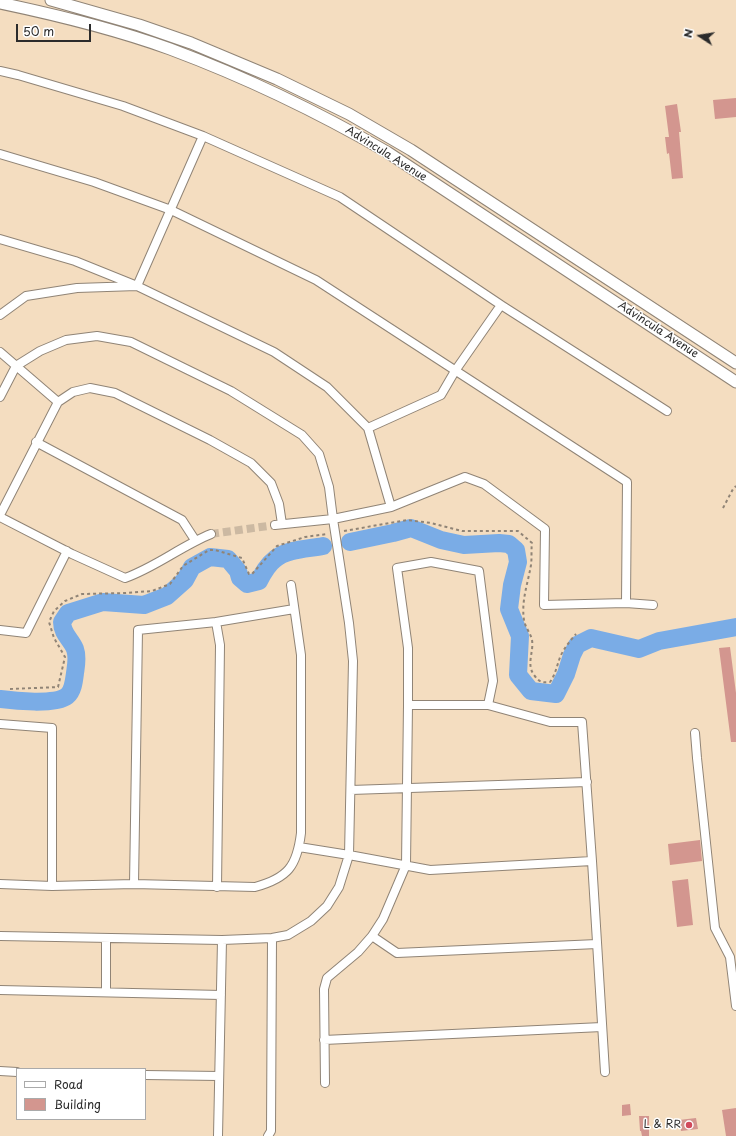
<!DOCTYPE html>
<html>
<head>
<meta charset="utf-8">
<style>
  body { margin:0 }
  #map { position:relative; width:736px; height:1136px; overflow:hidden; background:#f4ddc0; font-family:"Playpen Sans",sans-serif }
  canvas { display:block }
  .legend { position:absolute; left:16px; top:1068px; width:130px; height:52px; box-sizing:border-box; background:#fff; border:1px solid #aaa; margin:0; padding:5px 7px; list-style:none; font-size:12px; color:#2b2b2b }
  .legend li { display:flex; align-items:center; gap:8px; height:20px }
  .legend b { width:20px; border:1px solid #aaa }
  .north { position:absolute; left:680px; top:16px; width:40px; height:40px; -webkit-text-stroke:3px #fff; paint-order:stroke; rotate:282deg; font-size:11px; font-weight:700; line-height:16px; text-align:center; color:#2b2b2b }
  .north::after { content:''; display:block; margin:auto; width:14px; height:18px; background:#2b2b2b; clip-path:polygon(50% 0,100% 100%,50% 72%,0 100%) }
  .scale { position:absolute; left:16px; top:24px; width:75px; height:18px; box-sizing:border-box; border:2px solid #2b2b2b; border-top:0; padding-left:5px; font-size:12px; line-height:14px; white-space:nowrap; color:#2b2b2b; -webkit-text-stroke:3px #fff; paint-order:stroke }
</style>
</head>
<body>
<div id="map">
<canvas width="736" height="1136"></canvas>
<ul class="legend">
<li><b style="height:5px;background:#fff"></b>Road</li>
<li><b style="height:11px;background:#d3968f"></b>Building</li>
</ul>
<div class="north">N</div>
<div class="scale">50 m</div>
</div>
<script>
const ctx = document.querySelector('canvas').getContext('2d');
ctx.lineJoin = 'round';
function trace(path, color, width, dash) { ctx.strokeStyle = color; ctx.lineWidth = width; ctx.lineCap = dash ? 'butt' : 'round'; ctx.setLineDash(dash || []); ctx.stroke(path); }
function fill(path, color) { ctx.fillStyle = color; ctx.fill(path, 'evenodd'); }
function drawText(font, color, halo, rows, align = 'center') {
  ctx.font = font + ' "Playpen Sans",sans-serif'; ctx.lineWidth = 3; ctx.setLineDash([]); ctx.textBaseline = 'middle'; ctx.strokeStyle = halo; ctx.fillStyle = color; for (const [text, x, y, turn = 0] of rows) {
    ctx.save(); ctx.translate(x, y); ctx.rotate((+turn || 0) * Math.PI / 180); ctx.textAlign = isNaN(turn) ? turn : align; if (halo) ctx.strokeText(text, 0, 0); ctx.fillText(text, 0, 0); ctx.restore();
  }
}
trace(new Path2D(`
  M350,542L393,533L411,528L441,540L464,545L499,543L509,544L516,550L518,562L512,585L509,609L520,636L518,675L531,691L556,694L566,674L572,655L577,645L591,638L639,649L659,641L736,627
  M0,699C14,701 56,705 67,696C73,691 74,681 75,673C76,666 78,657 75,649C71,639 62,634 62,622L68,613L103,602L144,605L167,596L185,580L192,567L210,557L228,559L238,571L240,578L247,584L259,581C263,573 267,565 275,559C287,549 308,549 323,546`), '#7aace6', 18);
fill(new Path2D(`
  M736,98V117L715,119L713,100Z
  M677,104L681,132H679L683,178L672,179L669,153L667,154L665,137H669L665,106Z
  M730,647L736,693V742H731L719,648Z
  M700,840L702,861L670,865L668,844Z
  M688,879L693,925L677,927L672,881Z
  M630,1104L631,1115L622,1116V1105Z
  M736,1108V1136H726L722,1110Z
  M639,1116H649V1136H642L641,1131H640Z
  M696,1118L698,1129L681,1131L679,1120Z`), '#d3968f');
trace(new Path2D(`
  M211,534L275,525`), '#ccb9a2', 8, [8, 4]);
const minor = new Path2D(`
  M0,71L18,75L123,106L203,136L340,197L501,305L667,411
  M0,154L94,182L171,210L316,280L627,482L626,603
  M0,239L75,261L137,286L274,352L327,387L368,428
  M0,315L26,296L77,288L137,286L203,136
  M0,352L58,402
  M0,397L16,366L40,351L66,340L97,336L131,342L231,391L302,435L319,454L329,487L333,519L349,623L353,661L349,855L339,887L327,906L311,921L288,935L272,938L222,940L0,936
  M36,442L182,520L195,540
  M391,507L465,477L484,484L545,529L544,605L626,603L653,605
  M0,515L58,402L73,392L90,388L115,393L210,440L251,463L271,483L279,504L282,524
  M0,517L72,554L125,578C156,567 181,546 211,534
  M275,525L333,519L391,507L368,428L441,395L455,371L501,305
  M216,622L220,645L217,887
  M0,630L26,633L67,551
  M408,705H488L550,722H582L592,861L605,1072
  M0,724L52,728V886
  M695,733L697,758L715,928L730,957L736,1006
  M351,790L587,782
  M299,847L349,855L430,870L592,861
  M0,884L52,886L134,884L255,887C288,878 297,866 301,833V655L291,585
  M134,884L138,630L216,622L294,609
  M372,936L397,953L597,944
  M106,938V992
  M0,990L221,995
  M324,1040L602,1027
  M0,1071L17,1072
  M145,1075L219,1076
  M325,1083L324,989L327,978L358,952L372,936L383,919L406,865L408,705V648L397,568L431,562L479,571L493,681L488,705
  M218,1136L222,940
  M268,1136L271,1131L272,938`);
const secondary = new Path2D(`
  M51,0L139,25L191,43L277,79L349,114L411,150L736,363
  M0,3C57,15 115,29 170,49C245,77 318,112 387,152L736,382`);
trace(minor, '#908476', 10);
trace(secondary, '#908476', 13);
trace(new Path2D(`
  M723,508L733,489L736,486
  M344,531L407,520L431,523L462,531H518L532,543C531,550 532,558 531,565C528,583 521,601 524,620C525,627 531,634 532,640C534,652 526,664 534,675C539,682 542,683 550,682C556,674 557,664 561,655C565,647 570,641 576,634
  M10,689L58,687L65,657L54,638L49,622L54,611L65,601L82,594L126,593L152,591L170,584L183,566L209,550H215L242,558L249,574H252L277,546L305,537L327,534`), '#908476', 2, [3, 3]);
trace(minor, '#fff', 8);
trace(secondary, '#fff', 11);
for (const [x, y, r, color] of [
  [689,1125,4,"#d1495b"]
]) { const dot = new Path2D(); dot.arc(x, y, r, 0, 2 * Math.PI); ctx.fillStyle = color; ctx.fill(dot); trace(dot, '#fff', 1.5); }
drawText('11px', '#2b2b2b', '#fff', [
  ["Advincula Avenue",386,154,32],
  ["Advincula Avenue",658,330,33]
]);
drawText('11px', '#2b2b2b', '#fff', [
  ["L & RR",681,1125]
], 'right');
</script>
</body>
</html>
